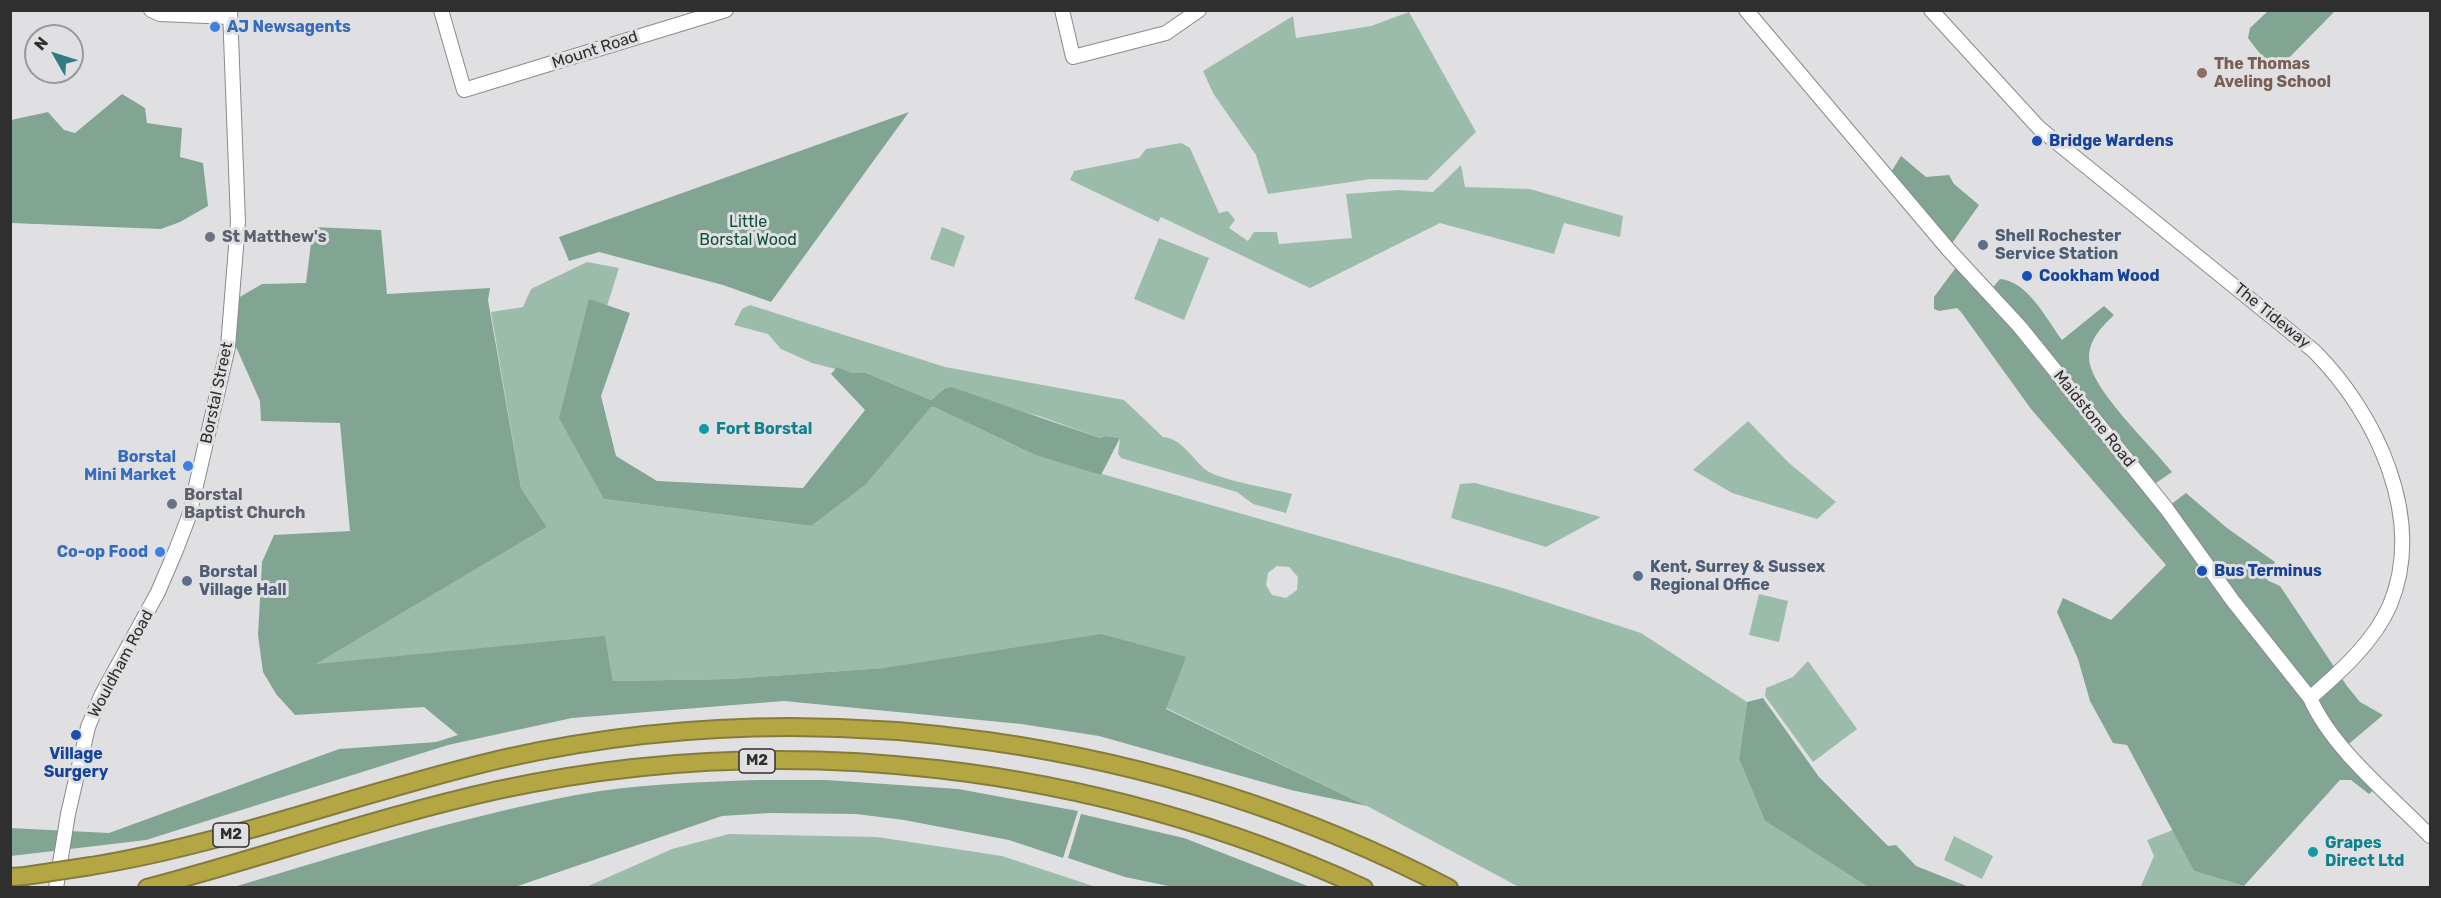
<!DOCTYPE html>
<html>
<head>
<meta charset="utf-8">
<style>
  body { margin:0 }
  #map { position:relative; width:2441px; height:898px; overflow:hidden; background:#e0e0e3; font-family:Rubik,sans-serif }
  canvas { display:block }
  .frame { position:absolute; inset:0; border:12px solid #2f2f30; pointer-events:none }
  .north { position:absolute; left:24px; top:24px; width:60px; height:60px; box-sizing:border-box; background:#e0e0e3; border:2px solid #99999b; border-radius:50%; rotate:309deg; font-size:16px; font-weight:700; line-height:24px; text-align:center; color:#2f2f30 }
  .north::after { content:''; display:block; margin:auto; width:21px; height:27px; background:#337b84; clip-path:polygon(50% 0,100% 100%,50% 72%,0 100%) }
</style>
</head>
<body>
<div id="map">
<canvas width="2441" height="898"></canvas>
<div class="frame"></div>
<div class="north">N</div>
</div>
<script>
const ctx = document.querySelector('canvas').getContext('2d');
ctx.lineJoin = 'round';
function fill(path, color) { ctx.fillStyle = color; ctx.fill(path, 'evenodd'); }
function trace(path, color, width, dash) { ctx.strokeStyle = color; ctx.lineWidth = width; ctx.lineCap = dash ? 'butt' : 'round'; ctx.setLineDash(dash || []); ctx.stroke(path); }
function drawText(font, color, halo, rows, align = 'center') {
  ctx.font = font + ' Rubik,sans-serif'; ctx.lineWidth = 6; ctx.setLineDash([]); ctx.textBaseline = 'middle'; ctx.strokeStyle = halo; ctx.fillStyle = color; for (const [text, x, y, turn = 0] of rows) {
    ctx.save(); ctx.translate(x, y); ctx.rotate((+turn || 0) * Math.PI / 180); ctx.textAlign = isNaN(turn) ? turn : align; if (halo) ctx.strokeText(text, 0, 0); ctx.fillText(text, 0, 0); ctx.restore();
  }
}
fill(new Path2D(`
  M1409,12L1476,132L1427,180L1371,179L1268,194L1256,155L1213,93L1203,71L1293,16L1296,38L1371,26Z
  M1181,143L1190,148L1219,213L1228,211L1235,220L1229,228L1248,241L1254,232H1277L1279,244L1352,238L1346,194L1398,190L1433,192L1461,165L1465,187L1530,189L1623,216L1620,237L1564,223L1554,254L1440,223L1310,288L1161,217L1158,222L1070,180L1074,171L1139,158L1146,149Z
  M942,227L965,236L954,267L930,259Z
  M1159,238L1209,258L1184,320L1134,299Z
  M587,262L619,268L607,306L589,300L604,499L811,526L930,408L934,407L1035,455L1506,589L1641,633L1747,702L1739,759L1765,821L1868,887H1519L1367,806L1166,708L884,668L729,679L613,681L605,637L314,665L547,527L521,488L491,312L523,307L531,289ZM1277,566L1289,567L1298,577L1297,590L1286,598L1272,595L1266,585L1268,573Z
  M750,305L945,367L1124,400L1163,437C1183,439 1192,459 1206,470C1218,480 1275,489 1292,494L1286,513L1253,504L1237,492L1121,458L1118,454L1120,438L1105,436L1100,438L1042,417L944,389L931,400L866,373H851L812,363L781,349L768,334L734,325L742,309Z
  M1748,421L1789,463L1836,502L1817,519L1732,493L1693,470Z
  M1475,483L1601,517L1546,547L1451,518L1460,484Z
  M1759,594L1788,601L1779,642L1749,635Z
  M1808,661L1857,729L1813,762L1765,696L1766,688L1793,677Z
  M2173,830L2194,871L2244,886L2140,888L2154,856L2147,840Z
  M729,834L877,837L1002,856L1096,887H586L672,849Z
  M1954,836L1993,856L1982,879L1944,860Z`), '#9cbcab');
fill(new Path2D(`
  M2268,11V10L2335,11L2280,67C2266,63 2256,49 2248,38L2250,28Z
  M122,94L145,108L147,123L182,128L180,157L203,163L208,206L180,222L161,229L11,223V120L48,112L64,130L75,133Z
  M909,112L771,302L723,285L599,252L569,261L559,237Z
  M1901,156L1926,177L1949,175L1954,184L1979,205L1948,249L1888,177Z
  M313,227L381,230L387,294L490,288L488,300L521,488L547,527L316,664L605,636L613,681L729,679L884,668L1101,634L1186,657L1166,709L1367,806L1291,790L1099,736L1021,724L784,701L572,718L448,745L146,840L11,856L10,828L109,833L339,749L436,742L458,735L424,707L295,715L276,694L263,672L258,635L262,562L274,535L350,531L340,423L261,421L260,401L233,340L238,298L262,284L306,283Z
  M1957,266L1989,292L2000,279C2028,281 2047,320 2062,340L2104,306L2114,315C2102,327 2089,339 2089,358C2090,389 2152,446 2172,472L2150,487L2166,508L2186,493L2227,528L2275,562L2267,580L2280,586L2347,686L2360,702L2383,715L2344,748L2379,785L2369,794L2351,780H2340L2244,886L2194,871L2127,745L2113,743L2090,701L2078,659L2057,612L2063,598L2111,620L2166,565L2031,409L1961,312L1957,308L1939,311L1934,309V297Z
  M589,299L630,313L601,396L616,456L657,481L803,488L865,410L831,374L837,367L851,373H866L931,400L944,389L951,387L1100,438L1105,436L1120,438L1101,475L1035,455L934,407L930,408L866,484L811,526L604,499L559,418Z
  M1763,698L1819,777L1888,846L1896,845L1916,866L1969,887H1868L1765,821L1739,759L1747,702Z
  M758,780H826L958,789L1078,811L1063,858L1009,840L904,820L856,814L770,813L722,816L515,887H234C347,853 460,817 576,795C636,784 697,782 758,780Z
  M1081,814L1184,838L1310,887H1173L1125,877L1068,858Z`), '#82a593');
const secondary = new Path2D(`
  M151,10L160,14L230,17
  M441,10L464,90L726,10
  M1062,10L1073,57L1166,33L1199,10
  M1746,10L1948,249L2020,327L2166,508L2233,601L2310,698C2333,750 2390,795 2430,836
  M1931,10L2039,128L2314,351C2376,413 2426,518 2390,605C2374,642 2340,672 2310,698
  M56,888L68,814L88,727L102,694L158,592L176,550L189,516L228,347L238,222L230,10`);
const highway = new Path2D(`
  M91,866C232,843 366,790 506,758C821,688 1164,740 1449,888
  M10,877L25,876
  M147,888C265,857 380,816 498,790C788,727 1095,765 1364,888`);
trace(secondary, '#8a8a8d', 16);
trace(highway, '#857c3c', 20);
trace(secondary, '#fff', 14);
trace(highway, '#b4a643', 16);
const highwayBridge = new Path2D(`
  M25,876L91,866`);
trace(highwayBridge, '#857c3c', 20, []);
trace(highwayBridge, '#b4a643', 16);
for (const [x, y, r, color] of [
  [215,27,6,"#3f7fe0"],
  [2202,73,6,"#8d6e63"],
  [2037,141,6,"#1a4fb4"],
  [210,237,6,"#6b7280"],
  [1983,245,6,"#5c6f8a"],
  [2027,276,6,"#1a4fb4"],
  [704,429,6,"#0f9aa8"],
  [188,466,6,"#3f7fe0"],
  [172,504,6,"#6b7280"],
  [160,552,6,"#3f7fe0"],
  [2202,571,6,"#1a4fb4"],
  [1638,576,6,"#5c6f8a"],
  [187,581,6,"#5c6f8a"],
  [76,735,6,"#1a4fb4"],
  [2313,852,6,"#0f9aa8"]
]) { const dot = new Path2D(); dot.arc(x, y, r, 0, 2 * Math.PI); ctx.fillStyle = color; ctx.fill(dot); trace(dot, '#e0e0e3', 2); }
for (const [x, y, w] of [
  [757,761,36],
  [231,835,36]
]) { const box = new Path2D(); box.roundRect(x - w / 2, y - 12, w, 24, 4.5); ctx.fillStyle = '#e0e0e3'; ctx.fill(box); trace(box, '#2f2f30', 1.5); }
drawText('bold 15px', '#2f2f30', null, [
  ["M2",757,761],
  ["M2",231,835]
]);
drawText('bold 16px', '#366cbe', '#e0e0e3', [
  ["AJ Newsagents",227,27,"left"],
  ["Borstal",176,457],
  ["Mini Market",176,475],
  ["Co-op Food",148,552]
], 'right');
drawText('16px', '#2f2f30', '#e0e0e3', [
  ["Mount Road",595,50,-18],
  ["The Tideway",2272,316,39],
  ["Borstal Street",217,393,-78],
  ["Maidstone Road",2094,419,51],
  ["Wouldham Road",121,664,-62]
]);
drawText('bold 16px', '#785e54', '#e0e0e3', [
  ["The Thomas",2214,64],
  ["Aveling School",2214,82]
], 'left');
drawText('bold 16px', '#164399', '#e0e0e3', [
  ["Bridge Wardens",2049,141],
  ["Cookham Wood",2039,276],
  ["Bus Terminus",2214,571],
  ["Village",76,754,"center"],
  ["Surgery",76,772,"center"]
], 'left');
drawText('16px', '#0c4e36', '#e0e0e3', [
  ["Little",748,222],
  ["Borstal Wood",748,240]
]);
drawText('bold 16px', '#4e5e75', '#e0e0e3', [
  ["Shell Rochester",1995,236],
  ["Service Station",1995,254],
  ["Kent, Surrey & Sussex",1650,567],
  ["Regional Office",1650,585],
  ["Borstal",199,572],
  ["Village Hall",199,590]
], 'left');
drawText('bold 16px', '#5b616d', '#e0e0e3', [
  ["St Matthew's",222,237],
  ["Borstal",184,495],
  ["Baptist Church",184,513]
], 'left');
drawText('bold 16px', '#0d838f', '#e0e0e3', [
  ["Fort Borstal",716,429],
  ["Grapes",2325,843],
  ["Direct Ltd",2325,861]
], 'left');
</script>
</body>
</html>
